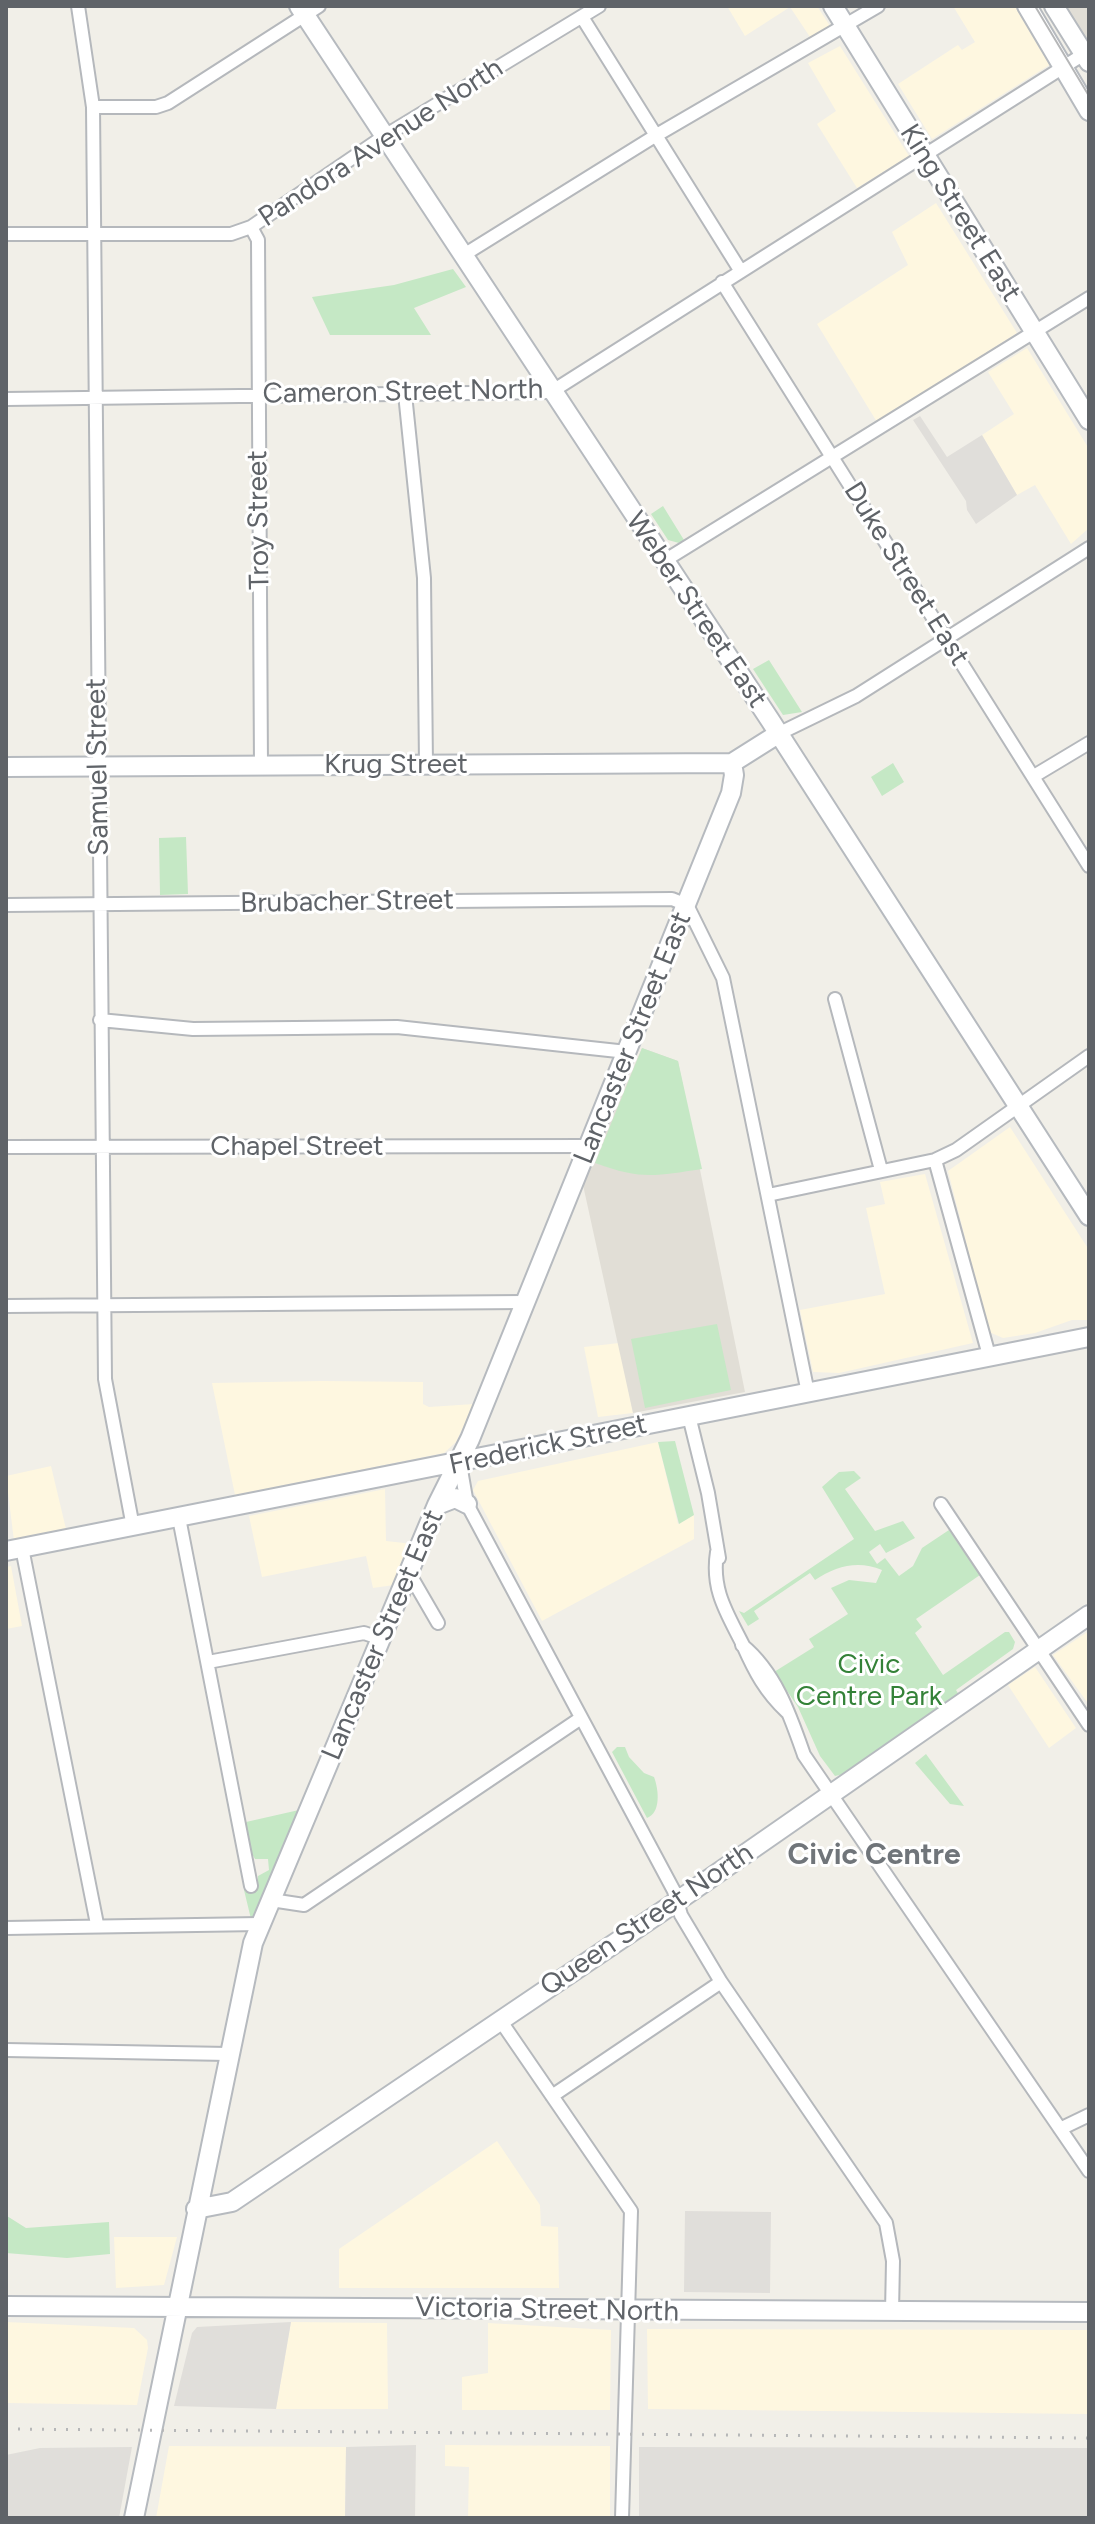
<!DOCTYPE html>
<html>
<head>
<meta charset="utf-8">
<style>
  body { margin:0 }
  #map { position:relative; width:1095px; height:2524px; overflow:hidden; background:#f1efe8; font-family:Figtree,sans-serif }
  canvas { display:block }
  .frame { position:absolute; inset:0; border:8px solid #5f6368; pointer-events:none }
</style>
</head>
<body>
<div id="map">
<canvas width="1095" height="2524"></canvas>
<div class="frame"></div>
</div>
<script>
const ctx = document.querySelector('canvas').getContext('2d');
ctx.lineJoin = 'round';
function fill(path, color) { ctx.fillStyle = color; ctx.fill(path, 'evenodd'); }
function trace(path, color, width, dash) { ctx.strokeStyle = color; ctx.lineWidth = width; ctx.lineCap = dash ? 'butt' : 'round'; ctx.setLineDash(dash || []); ctx.stroke(path); }
function drawText(font, color, halo, rows, align = 'center') {
  ctx.font = font + ' Figtree,sans-serif'; ctx.lineWidth = 6; ctx.setLineDash([]); ctx.textBaseline = 'middle'; ctx.strokeStyle = halo; ctx.fillStyle = color; for (const [text, x, y, turn = 0] of rows) {
    ctx.save(); ctx.translate(x, y); ctx.rotate((+turn || 0) * Math.PI / 180); ctx.textAlign = isNaN(turn) ? turn : align; if (halo) ctx.strokeText(text, 0, 0); ctx.fillText(text, 0, 0); ctx.restore();
  }
}
fill(new Path2D(`
  M727,6H817L830,26L810,37L790,7L745,36Z
  M953,6H1021L1054,62L932,139L898,84L958,45L962,50L975,42Z
  M840,46L909,156L857,188L817,124L836,111L808,63Z
  M936,203L1017,333L877,422L817,324L908,265L892,232Z
  M1027,348L1089,449V528L1071,544L1035,485L1017,495L982,435L1014,414L988,372Z
  M1010,1127L1089,1250V1320H1072L1035,1333L1003,1338L989,1332L948,1171Z
  M925,1174L973,1343L839,1373L813,1372L800,1310L885,1294L866,1208L885,1204L880,1182Z
  M619,1343L633,1413L598,1417L584,1347Z
  M322,1381L423,1382V1404L429,1407L474,1404L456,1442L444,1453L235,1495L212,1383Z
  M658,1442L678,1524L694,1515V1539L542,1621L473,1490L478,1481Z
  M51,1466L66,1529L14,1541L6,1476Z
  M385,1489L386,1541L413,1544L394,1585L373,1588L366,1556L262,1577L249,1516Z
  M11,1566L22,1626L6,1629V1567Z
  M1089,1631V1701L1087,1702L1053,1655Z
  M1035,1667L1076,1728L1049,1748L1008,1685Z
  M497,2141L540,2205L541,2226L558,2227L559,2288H339V2249Z
  M114,2237H177L164,2285L116,2288Z
  M6,2322L134,2328L147,2340L148,2348L137,2405L6,2403Z
  M291,2322L387,2323L388,2409H276Z
  M488,2323L611,2330L610,2410H462V2377L488,2373Z
  M647,2329L1089,2330V2414L648,2409Z
  M445,2445L610,2446V2518H468L469,2467L445,2466Z
  M169,2446L346,2447L345,2518H156Z`), '#fef7e0');
fill(new Path2D(`
  M920,416L947,457L982,435L1017,495L976,524L967,510L966,501L913,420Z
  M685,2211L771,2212L770,2293L684,2292Z
  M291,2322L276,2409L174,2406L192,2333L197,2327Z
  M416,2445L415,2518H345L346,2447Z
  M132,2447L119,2518H6V2455L40,2448Z
  M639,2447L1089,2448V2518H639Z`), '#e0deda');
fill(new Path2D(`
  M1064,6H1089V44L1081,31Z
  M642,1048L678,1061L745,1392L633,1413L583,1185Z`), '#e1ded6');
fill(new Path2D(`
  M453,269L466,287L414,308L431,335H330L312,297L394,285Z
  M663,506L684,540L679,543L668,540L651,514Z
  M769,660L802,712L783,715L753,669Z
  M893,763L904,782L882,796L871,777Z
  M186,837L188,894L160,895L159,838Z
  M642,1048L678,1061L702,1169C655,1176 641,1180 595,1163Z
  M717,1324L731,1390L645,1408L631,1339Z
  M675,1441L694,1515L679,1524L658,1442Z
  M854,1471L861,1478L845,1489L875,1531L903,1521L915,1538L886,1553L880,1544L869,1552L877,1564L885,1558L899,1576L913,1566L922,1548L949,1530L980,1575L916,1619L922,1627L915,1633L943,1675L1005,1632H1009L1015,1642L1013,1649L956,1690L959,1695L844,1774L835,1776L820,1756L798,1707L774,1672L814,1647L809,1639L848,1614L831,1588L849,1580L876,1583L882,1570C858,1560 836,1566 815,1580L810,1573L754,1611L759,1619L748,1626L739,1611L744,1613L854,1539L822,1487L839,1472Z
  M617,1747H625L629,1757L644,1773L654,1777C659,1790 661,1813 647,1818L612,1752Z
  M926,1754L964,1806L950,1804L915,1763Z
  M299,1810L256,1916L251,1919L244,1890L258,1887V1876L269,1870L268,1859H255L252,1854L246,1822Z
  M6,2209L7,2216L26,2228L109,2222L110,2254L67,2258L6,2253Z`), '#c5e8c5');
const street = new Path2D(`
  M78,6L93,107L105,1379L133,1527
  M582,17L740,270
  M93,107H156L168,103L319,6
  M251,227L258,240L261,766
  M6,234H231L251,227L383,137L599,6
  M462,256L655,136L878,6
  M722,282L1089,866
  M405,394L424,578L426,765
  M6,399L551,392L1084,54
  M664,561L1089,298
  M778,734L856,696L1089,548
  M1034,776L1089,743
  M6,905L672,899L687,905L723,978L808,1393
  M835,999L881,1170
  M100,1020L193,1029L397,1027L627,1052
  M6,1147L589,1146
  M935,1160L990,1359
  M768,1195L935,1160L956,1150L1089,1056
  M6,1306L524,1302
  M689,1416L708,1493L719,1558
  M460,1464L467,1504L674,1891L681,1915L721,1982L886,2223L893,2261L892,2312
  M941,1504L1089,1725
  M179,1518L251,1886
  M22,1548L97,1924
  M717,1552C711,1590 727,1613 743,1645C755,1672 765,1691 787,1712
  M409,1573L438,1623
  M742,1645C776,1673 790,1715 804,1755L1089,2171
  M208,1662L364,1633L382,1639
  M271,1900L304,1905L581,1718
  M6,1928L260,1924
  M500,2020L631,2211L622,2518
  M6,2050L228,2054
  M552,2096L721,1982
  M1060,2129L1089,2115`);
const secondary = new Path2D(`
  M299,6L770,720L1089,1216
  M833,6L1089,420
  M1027,6L1089,111
  M1054,6L1089,62
  M6,767L732,763L778,734
  M437,1505L455,1498L467,1504
  M6,1551L1089,1337
  M196,2209L232,2202L676,1902L1089,1615
  M6,2306L1089,2312
  M134,2518L253,1943L437,1505L470,1439L731,793L734,775L732,763`);
trace(street, '#b5b8bc', 16);
trace(secondary, '#b6babf', 22);
trace(street, '#fff', 12);
trace(secondary, '#fff', 18);
trace(new Path2D(`
  M1035,6L1089,96`), '#b6b7b8', 2);
trace(new Path2D(`
  M6,2429L1089,2438`), '#b6b7b8', 3, [2, 10]);
drawText('28px', '#5f6368', '#fff', [
  ["Pandora Avenue North",381,143,-33],
  ["King Street East",960,213,58],
  ["Cameron Street North",403,392,-1],
  ["Troy Street",259,520,-91],
  ["Duke Street East",906,574,58],
  ["Weber Street East",696,610,56],
  ["Krug Street",396,765],
  ["Samuel Street",98,767,-91],
  ["Brubacher Street",347,902,-1],
  ["Lancaster Street East",633,1038,-68],
  ["Chapel Street",297,1147],
  ["Frederick Street",548,1445,-12],
  ["Lancaster Street East",383,1635,-67],
  ["Queen Street North",647,1920,-34],
  ["Victoria Street North",547,2310,1]
]);
drawText('28px', '#348238', '#fff', [
  ["Civic",869,1665],
  ["Centre Park",869,1697]
]);
drawText('bold 30px', '#70757a', '#fff', [
  ["Civic Centre",874,1855]
]);
</script>
</body>
</html>
